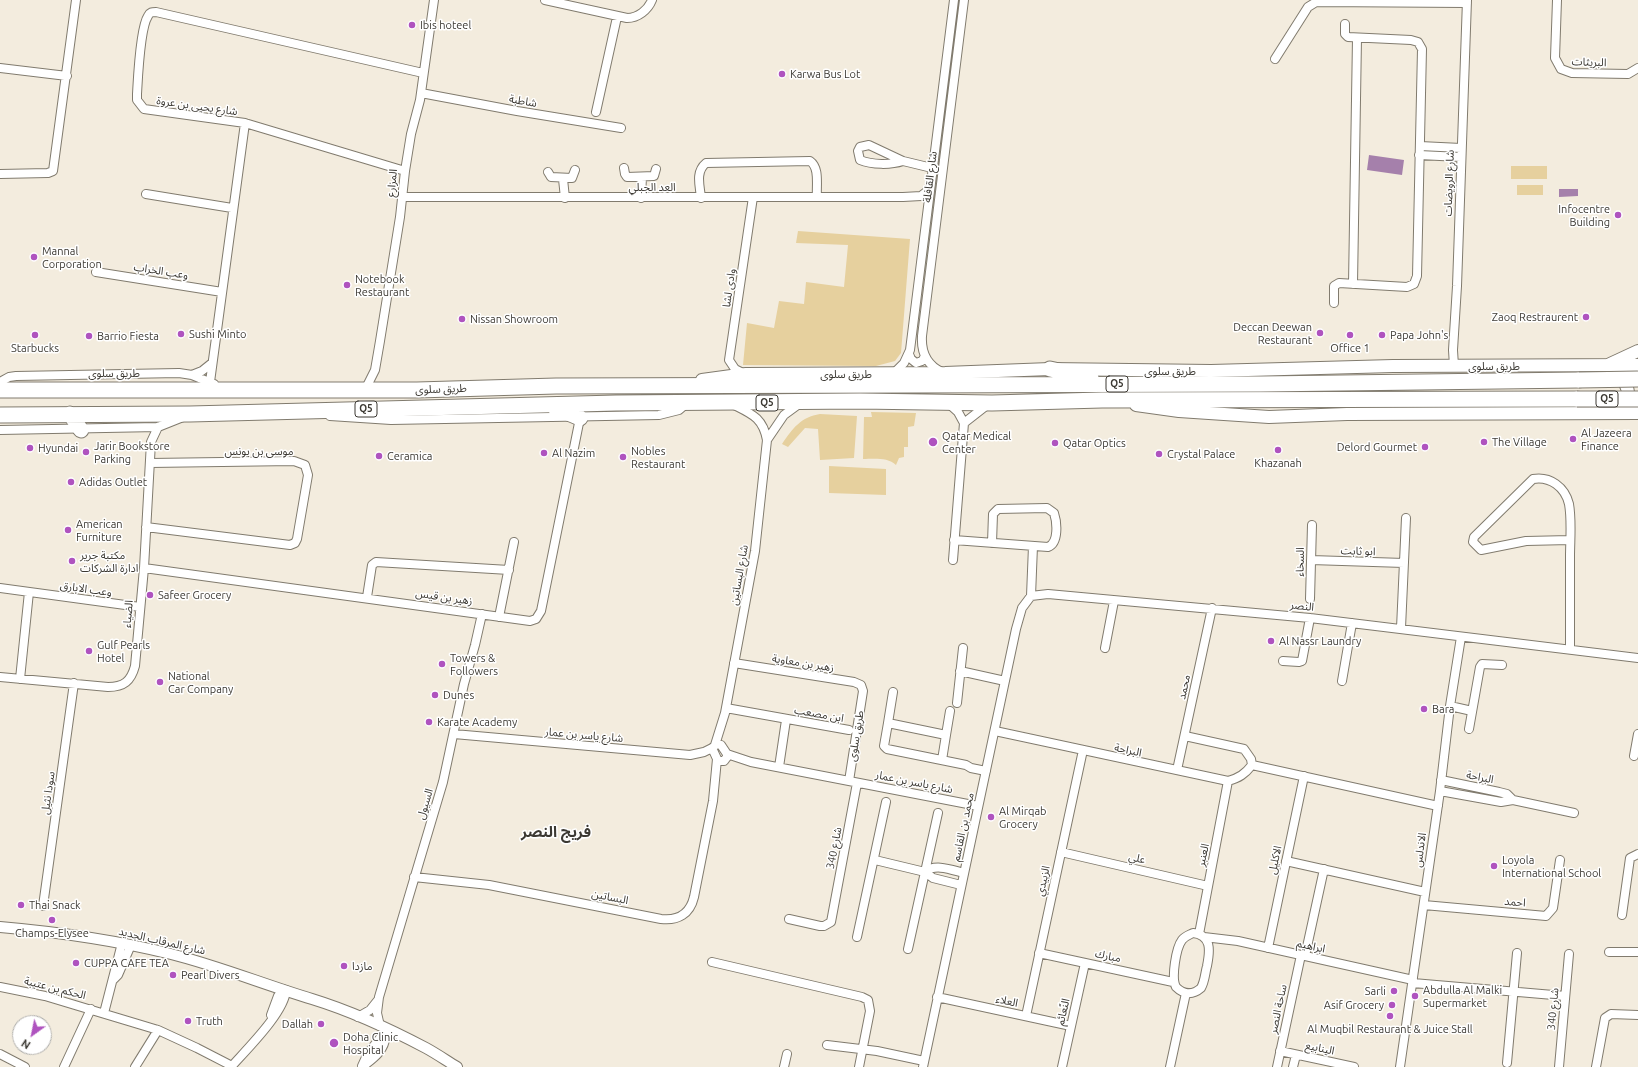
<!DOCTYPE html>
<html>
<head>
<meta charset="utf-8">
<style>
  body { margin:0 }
  #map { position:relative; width:1638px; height:1067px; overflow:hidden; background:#f3ecde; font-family:Ubuntu,sans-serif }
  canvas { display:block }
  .north { position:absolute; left:12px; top:1015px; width:40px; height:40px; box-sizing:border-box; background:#fff; border:1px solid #b1b0ad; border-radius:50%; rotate:213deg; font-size:11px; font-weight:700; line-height:16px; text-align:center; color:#3c3933 }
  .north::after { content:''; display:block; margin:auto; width:14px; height:18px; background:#af53bf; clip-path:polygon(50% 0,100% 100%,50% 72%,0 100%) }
</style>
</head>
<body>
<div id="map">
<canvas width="1638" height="1067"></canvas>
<div class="north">N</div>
</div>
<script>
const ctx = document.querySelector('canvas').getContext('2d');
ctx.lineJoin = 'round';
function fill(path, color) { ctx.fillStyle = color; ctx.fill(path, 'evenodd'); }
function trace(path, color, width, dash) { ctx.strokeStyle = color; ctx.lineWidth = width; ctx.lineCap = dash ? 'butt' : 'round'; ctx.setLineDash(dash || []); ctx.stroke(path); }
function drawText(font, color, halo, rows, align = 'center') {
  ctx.font = font + ' Ubuntu,"Noto Sans Arabic",sans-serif'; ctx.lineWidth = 3; ctx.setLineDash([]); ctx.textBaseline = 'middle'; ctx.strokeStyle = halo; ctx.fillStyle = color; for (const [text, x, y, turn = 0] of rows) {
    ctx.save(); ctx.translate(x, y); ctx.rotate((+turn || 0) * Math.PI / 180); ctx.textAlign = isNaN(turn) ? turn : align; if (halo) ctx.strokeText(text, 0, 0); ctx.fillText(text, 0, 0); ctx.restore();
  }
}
fill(new Path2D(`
  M1511,166H1547V179H1511Z
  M1517,185H1543V195H1517Z
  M798,231L910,239L901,353L895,361L876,366L743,365L747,323L774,328L779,301L804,304L806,282L844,287L848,245L796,243Z
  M871,412L916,413L914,426L908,427V447H904V457L899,458L896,465C888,457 873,459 863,459L864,417H872Z
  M820,414L857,416L854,458L820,460L818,429L805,428L788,447L782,444C793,428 801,417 820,414Z
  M829,466L886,469V495L829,493Z`), '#e6d09e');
fill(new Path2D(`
  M1369,155L1404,160L1402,175L1367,170Z
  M1559,189H1578V196L1559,197Z`), '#a580ab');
const minor = new Path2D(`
  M545,0L627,18C638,18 648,10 652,0
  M1557,0L1555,58L1561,69L1572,73L1628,74L1638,68
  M1275,59L1308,7L1316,2L1467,3
  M0,68L67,76
  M421,93L517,111L621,128
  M596,112L617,17
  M1420,146L1461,148
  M1419,155L1461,157
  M903,161C891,165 872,165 860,160L858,151L860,147L869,145L903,161L932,168
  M624,168L625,174L627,177L654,176L656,169
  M405,171L245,123L144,109L137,100V94C138,77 140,28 148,16C150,12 152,12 156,12L423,73
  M548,172L551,177L572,178L575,170
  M0,174L48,173L53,171L76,0
  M563,179L565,198
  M146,194L232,208
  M402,197H903L921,196L930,189
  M641,198L642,177
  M701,198C700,186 695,172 706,163L810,161C820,168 816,185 817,197
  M96,272L222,292
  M1353,284L1357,38
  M1334,303V286L1339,283L1407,287L1414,284L1417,276L1422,49L1418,42L1411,40L1348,37L1345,34V24
  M909,354L911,359L916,363L922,361L925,356
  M1454,366L1453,350L1457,286L1467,0
  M942,372C927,365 921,352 922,336L964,0
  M745,374L735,369L729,360L753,197
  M893,374L904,363L910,350L954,0
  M192,375L202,371L212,363
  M0,382L9,377L16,376L179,373L192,375L214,384
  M210,382L245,123
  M365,390L375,370L380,341L400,217L405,171L411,134L420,100L434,0
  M948,403L958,412L964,423L953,560
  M330,416L391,420L659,415L679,410L686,404
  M964,423L987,405
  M0,430L158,427L183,417
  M767,440L784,415L799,404
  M146,527L290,545L295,543L297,539L308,475L305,465L294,461L150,463
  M954,540L1048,547C1059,543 1057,522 1054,513L1047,508L998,509L993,514L992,543
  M1570,540L1526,541L1481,550L1473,542L1474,537L1533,479C1550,476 1565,487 1569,504C1572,521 1570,540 1570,557C1570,587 1570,618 1570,649
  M1311,560L1404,563
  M144,568L530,621L536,619L541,611L580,418
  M0,588L140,607
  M1031,596L1033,546
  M367,597L372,565L376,562L509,570
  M1310,599L1312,525
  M499,617L514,542
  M1401,628L1406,518
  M1105,648L1114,601
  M1283,661L1299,662L1302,661L1310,618
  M734,663L854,682L861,685L863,691L849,781
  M960,671L1005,681
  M0,677L108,687C124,687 131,681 135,666L144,568L151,442L158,427
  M20,679L29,592
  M1342,681L1352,623
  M957,703L963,648
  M1450,706L1472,711
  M726,708L849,730
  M888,723L893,692
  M1469,729L1480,667L1482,664L1502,665
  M995,731L1228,781C1239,778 1245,774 1252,765L1251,759L1244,749L1185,736
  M454,734L690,755L704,752L712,748
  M946,735L950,711
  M717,744L721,745L727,754V757L724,761H718L712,748Z
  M715,745L725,713L755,551L767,440C763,418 752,414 734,405
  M727,754L751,762L978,806
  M1634,756L1638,734
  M942,760L946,735L888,723L884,746L887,749L966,765L971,768L986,771
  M1252,765L1438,806
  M779,767L786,720
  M1177,770L1212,608
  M1441,780L1499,792L1507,794L1513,800L1574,813
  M1440,791L1501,802L1513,800
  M1061,852L1208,886
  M875,860L925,872L933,878L961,885
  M1286,861L1425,892
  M925,872C935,863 952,870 964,873
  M414,877L489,885L661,919C678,921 690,914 694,897L713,801L717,759
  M1424,905L1546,916L1553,908L1560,860
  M43,906L74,683
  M1622,915L1630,858L1638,854
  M789,919L820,926H824L831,922L857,783
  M1193,933C1212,935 1210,951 1207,966C1205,973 1205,981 1201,988C1193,995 1184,995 1176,987C1171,978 1176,948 1182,940C1185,936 1189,935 1193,933Z
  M1199,934L1228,781
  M857,937L886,802
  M1204,937L1238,941L1413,980
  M1268,948L1304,776
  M908,949L938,813
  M1609,952H1638
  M1039,953L1173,982
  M1305,956L1324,869
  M712,962L862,997L868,1000L870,1011L859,1067
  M113,980L118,975L131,945
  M1413,983L1565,996
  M0,987L45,996L158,1030L197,1048L232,1066
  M937,997L1071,1026
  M104,1013L122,943
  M271,1015L278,996L283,989
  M1026,1016L1083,750
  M358,1017L370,1010L378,1000
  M380,1026L377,1013L379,997L443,782L464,684L475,645L482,614
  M827,1045L877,1051L924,1061
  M1280,1051L1354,1067
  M0,1054L25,1067
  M1507,1063L1517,953
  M362,1066L368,1053L384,1033
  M64,1067L91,1009
  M135,1067L158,1030
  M231,1067C246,1050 285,1012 286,990
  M362,1067C373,1059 387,1049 385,1034
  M784,1067L787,1054
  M923,1067L1016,629L1022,608L1031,596L1048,594L1310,618L1638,658
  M1062,1067L1085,963
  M1170,1067L1186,993
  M1277,1067L1301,955
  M1293,1067L1296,1055
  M1400,1067L1440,791L1450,706L1461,637
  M1559,1067L1569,954
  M1596,1067L1605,1018L1611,1014L1638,1015`);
const tertiary = new Path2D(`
  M0,927C57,932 115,940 171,954C219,966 265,985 312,999C351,1011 390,1029 426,1048C437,1054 447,1061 457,1067`);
const secondary = new Path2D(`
  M1610,364L1638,351
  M1619,373C1626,384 1633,394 1623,406
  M702,380L746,374L945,373L1050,369L1211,371L1393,366L1638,365
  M1136,405L1179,411L1269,417L1347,414L1638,413`);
const motorway = new Path2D(`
  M1050,369L1091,378
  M0,390H417L556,386L1261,384L1579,380
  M554,407L580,418
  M70,414L81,430
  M0,415L190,414L616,403L860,401L992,403L1102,400L1577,399`);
trace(minor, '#817b6e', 10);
trace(tertiary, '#817b6e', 12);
trace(secondary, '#817b6e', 14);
trace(motorway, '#817b6e', 17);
trace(minor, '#fff', 8);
trace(tertiary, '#fff', 10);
trace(secondary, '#fff', 12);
trace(motorway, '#fff', 15);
const motorwayBridge = new Path2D(`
  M1579,380L1638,379
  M1577,399H1638`);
trace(motorwayBridge, '#817b6e', 17, []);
trace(motorwayBridge, '#fff', 15);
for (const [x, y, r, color] of [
  [412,25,4,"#af53bf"],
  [782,74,4,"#af53bf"],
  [1618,215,4,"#af53bf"],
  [34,257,4,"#af53bf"],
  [347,285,4,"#af53bf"],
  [1586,317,4,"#af53bf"],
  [462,319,4,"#af53bf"],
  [1320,333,4,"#af53bf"],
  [181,334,4,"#af53bf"],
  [35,335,4,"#af53bf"],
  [1350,335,4,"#af53bf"],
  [1382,335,4,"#af53bf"],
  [89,336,4,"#af53bf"],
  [1573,439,4,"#af53bf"],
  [933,442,5,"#af53bf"],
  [1484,442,4,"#af53bf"],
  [1055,443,4,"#af53bf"],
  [1425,447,4,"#af53bf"],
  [30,448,4,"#af53bf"],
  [1278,450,4,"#af53bf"],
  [86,452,4,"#af53bf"],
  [544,453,4,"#af53bf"],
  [1159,454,4,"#af53bf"],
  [379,456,4,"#af53bf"],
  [623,457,4,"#af53bf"],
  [71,482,4,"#af53bf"],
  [68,530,4,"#af53bf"],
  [72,561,4,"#af53bf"],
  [150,595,4,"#af53bf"],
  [1271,641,4,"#af53bf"],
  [89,651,4,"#af53bf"],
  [442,664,4,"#af53bf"],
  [160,682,4,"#af53bf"],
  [435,695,4,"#af53bf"],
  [1424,709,4,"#af53bf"],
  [429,722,4,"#af53bf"],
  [991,817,4,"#af53bf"],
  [1494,866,4,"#af53bf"],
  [21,905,4,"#af53bf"],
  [52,920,4,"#af53bf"],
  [76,963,4,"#af53bf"],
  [344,966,4,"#af53bf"],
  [173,975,4,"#af53bf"],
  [1394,991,4,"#af53bf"],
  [1415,996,4,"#af53bf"],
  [1392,1005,4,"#af53bf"],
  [1390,1016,4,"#af53bf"],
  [188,1021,4,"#af53bf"],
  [321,1024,4,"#af53bf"],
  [334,1043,5,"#af53bf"]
]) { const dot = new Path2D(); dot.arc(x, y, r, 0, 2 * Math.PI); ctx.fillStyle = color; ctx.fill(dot); trace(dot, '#fff', 1.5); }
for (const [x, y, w] of [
  [1117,384,22],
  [1607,399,22],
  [767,403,22],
  [366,409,22]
]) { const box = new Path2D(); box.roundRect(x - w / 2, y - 8, w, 16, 3); ctx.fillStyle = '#fff'; ctx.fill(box); trace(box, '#3c3933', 1); }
drawText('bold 10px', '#3c3933', null, [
  ["Q5",1117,384],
  ["Q5",1607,399],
  ["Q5",767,403],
  ["Q5",366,409]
]);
drawText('11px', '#3c3933', '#fff', [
  ["Ibis hoteel",420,25],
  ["Karwa Bus Lot",790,74],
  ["Infocentre",1610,209,"right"],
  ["Building",1610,222,"right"],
  ["Mannal",42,251],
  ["Corporation",42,264],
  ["Notebook",355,279],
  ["Restaurant",355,292],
  ["Zaoq Restraurent",1578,317,"right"],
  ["Nissan Showroom",470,319],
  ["Deccan Deewan",1312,327,"right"],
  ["Restaurant",1312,340,"right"],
  ["Sushi Minto",189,334],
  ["Papa John's",1390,335],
  ["Barrio Fiesta",97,336],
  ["Starbucks",35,348,"center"],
  ["Office 1",1350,348,"center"],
  ["Al Jazeera",1581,433],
  ["Finance",1581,446],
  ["Qatar Medical",942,436],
  ["Center",942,449],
  ["The Village",1492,442],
  ["Qatar Optics",1063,443],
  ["Jarir Bookstore",94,446],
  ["Parking",94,459],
  ["Delord Gourmet",1417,447,"right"],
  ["Hyundai",38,448],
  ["Nobles",631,451],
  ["Restaurant",631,464],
  ["Al Nazim",552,453],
  ["Crystal Palace",1167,454],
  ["Ceramica",387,456],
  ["Khazanah",1278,463,"center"],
  ["Adidas Outlet",79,482],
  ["American",76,524],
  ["Furniture",76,537],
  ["مكتبة جرير",80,555],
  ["ادارة الشركات",80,568],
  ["Safeer Grocery",158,595],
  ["Al Nassr Laundry",1279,641],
  ["Gulf Pearls",97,645],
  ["Hotel",97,658],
  ["Towers &",450,658],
  ["Followers",450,671],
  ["National",168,676],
  ["Car Company",168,689],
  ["Dunes",443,695],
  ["Bara",1432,709],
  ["Karate Academy",437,722],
  ["Al Mirqab",999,811],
  ["Grocery",999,824],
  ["Loyola",1502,860],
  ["International School",1502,873],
  ["Thai Snack",29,905],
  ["Champs-Elysee",52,933,"center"],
  ["CUPPA CAFE TEA",84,963],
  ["مازدا",352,966],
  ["Pearl Divers",181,975],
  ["Abdulla Al Malki",1423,990],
  ["Supermarket",1423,1003],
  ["Sarli",1386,991,"right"],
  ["Asif Grocery",1384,1005,"right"],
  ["Truth",196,1021],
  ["Dallah",313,1024,"right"],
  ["Al Muqbil Restaurant & Juice Stall",1390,1029,"center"],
  ["Doha Clinic",343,1037],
  ["Hospital",343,1050]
], 'left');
drawText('11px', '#3c3933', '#fff', [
  ["البريثات",1589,62,2],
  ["شاطبة",523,101,10],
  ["شارع يحيى بن عروة",197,106,8],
  ["شارع القافلة",930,177,-83],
  ["المزارع",392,183,-84],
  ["شارع الرويضات",1449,183,-88],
  ["العد الجبلي",652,187],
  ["وعب الخراب",161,271,9],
  ["وادى لشا",729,288,-82],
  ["طريق سلوى",1494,366],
  ["طريق سلوى",1170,371],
  ["طريق سلوى",114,373],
  ["طريق سلوى",846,374],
  ["طريق سلوى",441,389,-2],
  ["موسى بن يونس",259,451],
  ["ابو ثابت",1358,551,2],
  ["السخاء",1300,562,-89],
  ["شارع البساتين",739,575,-80],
  ["وعب الابارق",86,589,8],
  ["زهير بن قيس",444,597,8],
  ["النصر",1302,606,6],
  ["الضياء",128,614,-85],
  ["زهير بن معاوية",803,663,9],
  ["محمد",1184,687,-78],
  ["ابن مصعب",819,714,10],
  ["شارع ياسر بن عمار",584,735,5],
  ["طريق سلوى",856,736,-81],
  ["البراحة",1128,750,12],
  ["البراحة",1480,777,11],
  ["شارع ياسر بن عمار",914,782,11],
  ["سودا نثيل",48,793,-82],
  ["السيول",425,804,-73],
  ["محمد بن القاسم",963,827,-78],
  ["شارع 340",834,848,-79],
  ["الاندلس",1420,850,-82],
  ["العنبر",1203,855,-78],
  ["علي",1137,858,13],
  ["الاكليل",1275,860,-78],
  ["الزبيدي",1043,881,-78],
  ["البساتين",610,897,11],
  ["احمد",1515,902,5],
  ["شارع المرقاب الجديد",162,941,13],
  ["ابراهيم",1311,946,12],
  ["مبارك",1108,956,12],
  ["الحكم بن عتيبة",55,988,14],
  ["العلاء",1007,1001,12],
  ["ساحة النصر",1278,1009,-78],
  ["شارع 340",1553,1009,-85],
  ["النًعائم",1063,1012,-77],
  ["الينابيع",1320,1048,12]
]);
drawText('bold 15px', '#3c3933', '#fff', [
  ["فريج النصر",556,832]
]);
</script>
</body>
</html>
